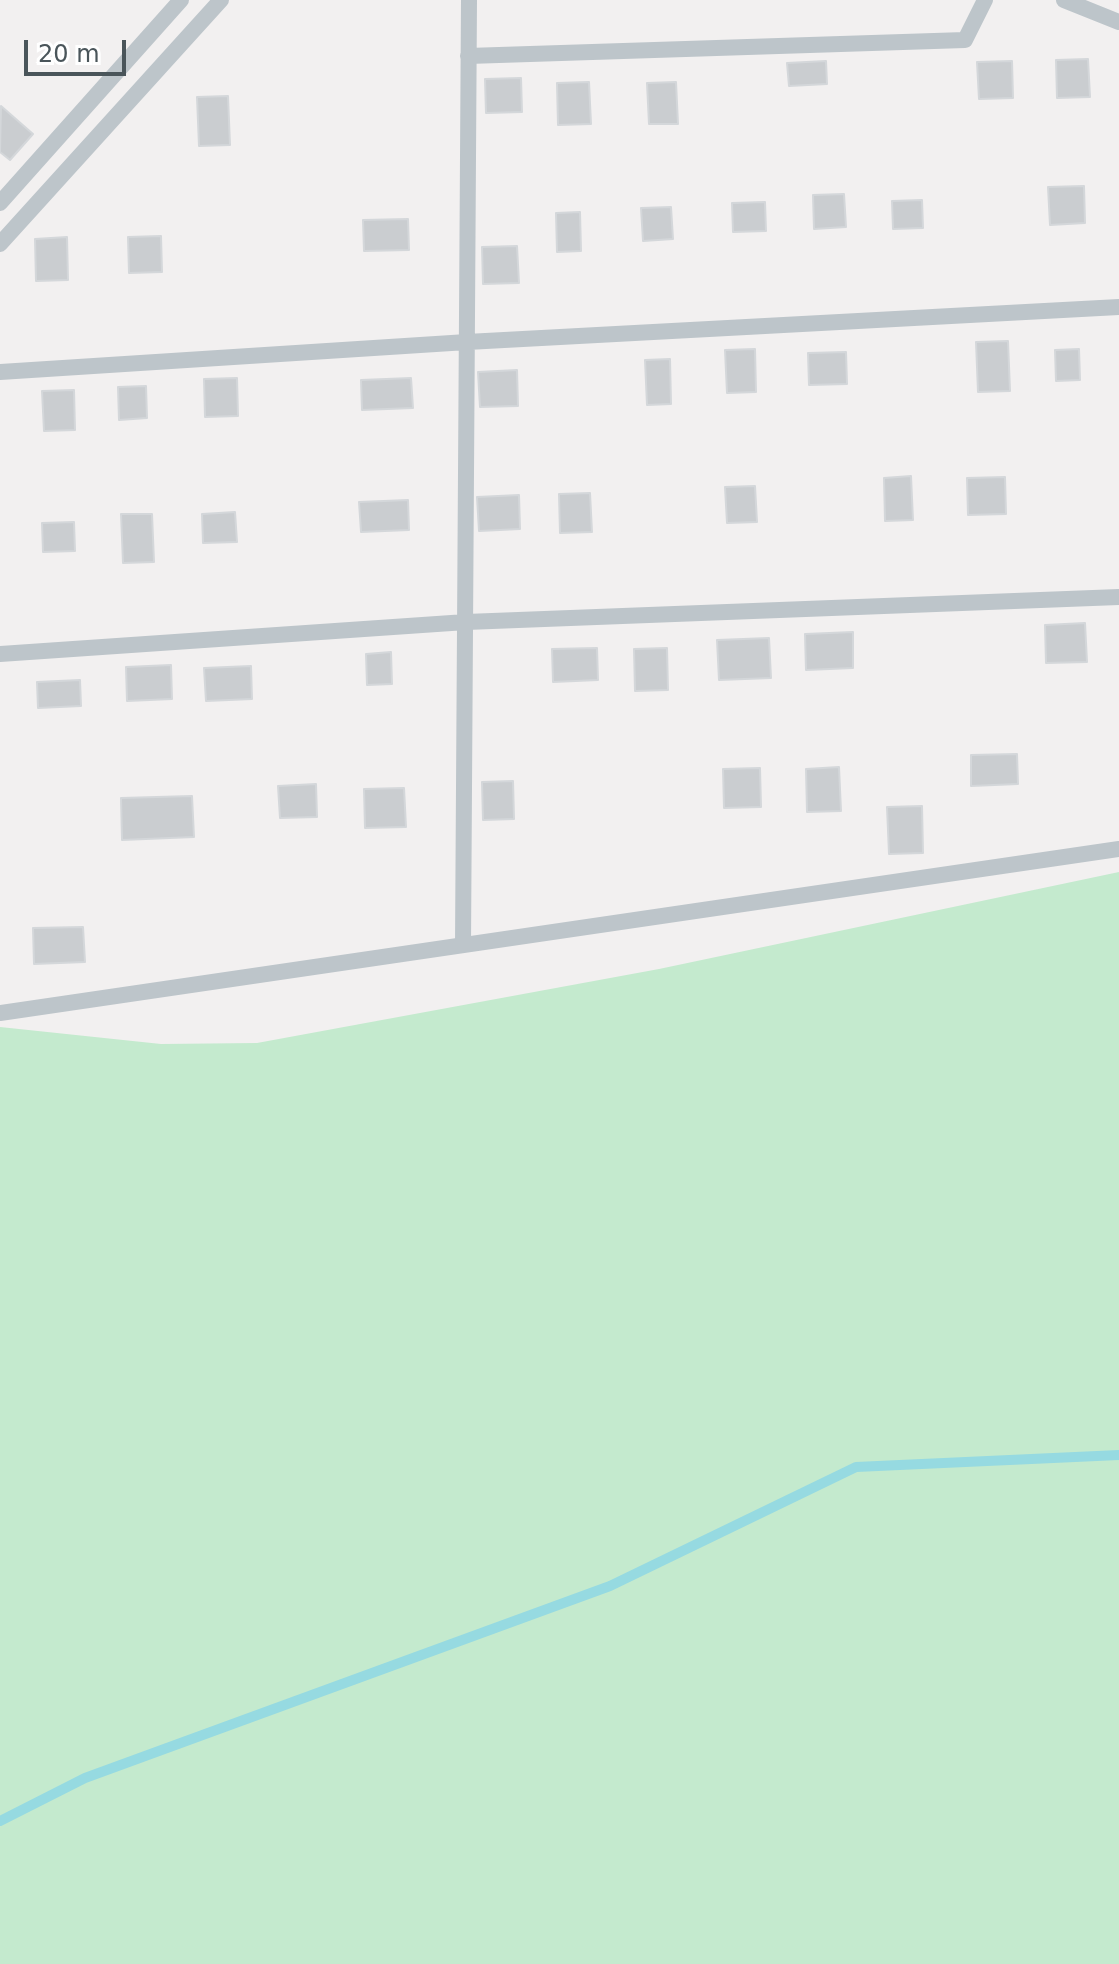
<!DOCTYPE html>
<html>
<head>
<meta charset="utf-8">
<style>
  body { margin:0 }
  #map { position:relative; width:1119px; height:1964px; overflow:hidden; background:#f2f0f0; font-family:"DejaVu Sans",sans-serif }
  canvas { display:block }
  .scale { position:absolute; left:24px; top:40px; width:102px; height:36px; box-sizing:border-box; border:4px solid #4a555a; border-top:0; padding-left:10px; font-size:24px; line-height:28px; white-space:nowrap; color:#4a555a; -webkit-text-stroke:6px #fff; paint-order:stroke }
</style>
</head>
<body>
<div id="map">
<canvas width="1119" height="1964"></canvas>
<div class="scale">20 m</div>
</div>
<script>
const ctx = document.querySelector('canvas').getContext('2d');
ctx.lineJoin = 'round';
function fill(path, color) { ctx.fillStyle = color; ctx.fill(path, 'evenodd'); }
function trace(path, color, width, dash) { ctx.strokeStyle = color; ctx.lineWidth = width; ctx.lineCap = dash ? 'butt' : 'round'; ctx.setLineDash(dash || []); ctx.stroke(path); }
fill(new Path2D(`
  M1119,872V1964H0V1027L161,1044L257,1043L659,969Z`), '#c4eace');
trace(new Path2D(`
  M0,1821L85,1778L610,1586L856,1467L1119,1455`), '#96dae1', 10);
const building = new Path2D(`
  M1088,59L1090,97L1057,98L1056,60Z
  M826,61L827,84L789,86L787,63Z
  M1012,61L1013,98L979,99L977,62Z
  M521,78L522,112L486,113L485,79Z
  M589,82L591,124L558,125L557,83Z
  M676,82L678,124H649L647,83Z
  M228,96L230,145L199,146L197,97Z
  M1,106L33,134L10,160L0,152Z
  M1084,186L1085,223L1050,225L1048,187Z
  M844,194L846,227L814,229L813,195Z
  M922,200L923,228L893,229L892,201Z
  M765,202L766,231L733,232L732,203Z
  M671,207L673,239L643,241L641,208Z
  M580,212L581,251L557,252L556,213Z
  M408,219L409,250L364,251L363,220Z
  M161,236L162,272L129,273L128,237Z
  M67,237L68,280L36,281L35,239Z
  M517,246L519,283L483,284L482,247Z
  M1008,341L1010,391L978,392L976,342Z
  M755,349L756,392L727,393L725,350Z
  M1079,349L1080,380L1056,381L1055,350Z
  M846,352L847,384L809,385L808,353Z
  M670,359L671,404L647,405L645,360Z
  M517,370L518,406L480,407L478,372Z
  M237,378L238,416L205,417L204,379Z
  M411,378L413,408L362,410L361,380Z
  M146,386L147,418L119,420L118,387Z
  M74,390L75,430L44,431L42,391Z
  M911,476L913,520L885,521L884,478Z
  M1005,477L1006,514L968,515L967,478Z
  M755,486L757,522L727,523L725,487Z
  M590,493L592,532L560,533L559,494Z
  M519,495L520,529L479,531L477,497Z
  M408,500L409,530L361,532L359,502Z
  M235,512L237,542L203,543L202,514Z
  M121,514H152L154,562L123,563Z
  M74,522L75,551L43,552L42,523Z
  M1085,623L1087,662L1046,663L1045,625Z
  M853,632V668L806,670L805,634Z
  M769,638L771,678L719,680L717,640Z
  M597,648L598,680L553,682L552,649Z
  M667,648L668,690L635,691L634,649Z
  M391,652L392,684L367,685L366,654Z
  M171,665L172,699L127,701L126,667Z
  M251,666L252,699L206,701L204,668Z
  M80,680L81,706L38,708L37,682Z
  M1017,754L1018,784L971,786V755Z
  M839,767L841,811L807,812L806,769Z
  M760,768L761,807L724,808L723,769Z
  M513,781L514,819L483,820L482,782Z
  M316,784L317,817L280,818L278,786Z
  M404,788L406,827L365,828L364,789Z
  M192,796L194,837L122,840L121,798Z
  M922,806L923,853L889,854L887,807Z
  M83,927L85,962L34,964L33,928Z`);
fill(building, '#cacdd0');
trace(building, '#d4d7da', 2);
trace(new Path2D(`
  M1064,0L1119,22
  M468,56L965,40L985,0
  M0,203L181,0
  M0,244L221,0
  M0,372L467,342L1119,307
  M0,654L466,622L1119,597
  M463,945L469,0
  M0,1013L1119,849`), '#bdc5ca', 16);
</script>
</body>
</html>
